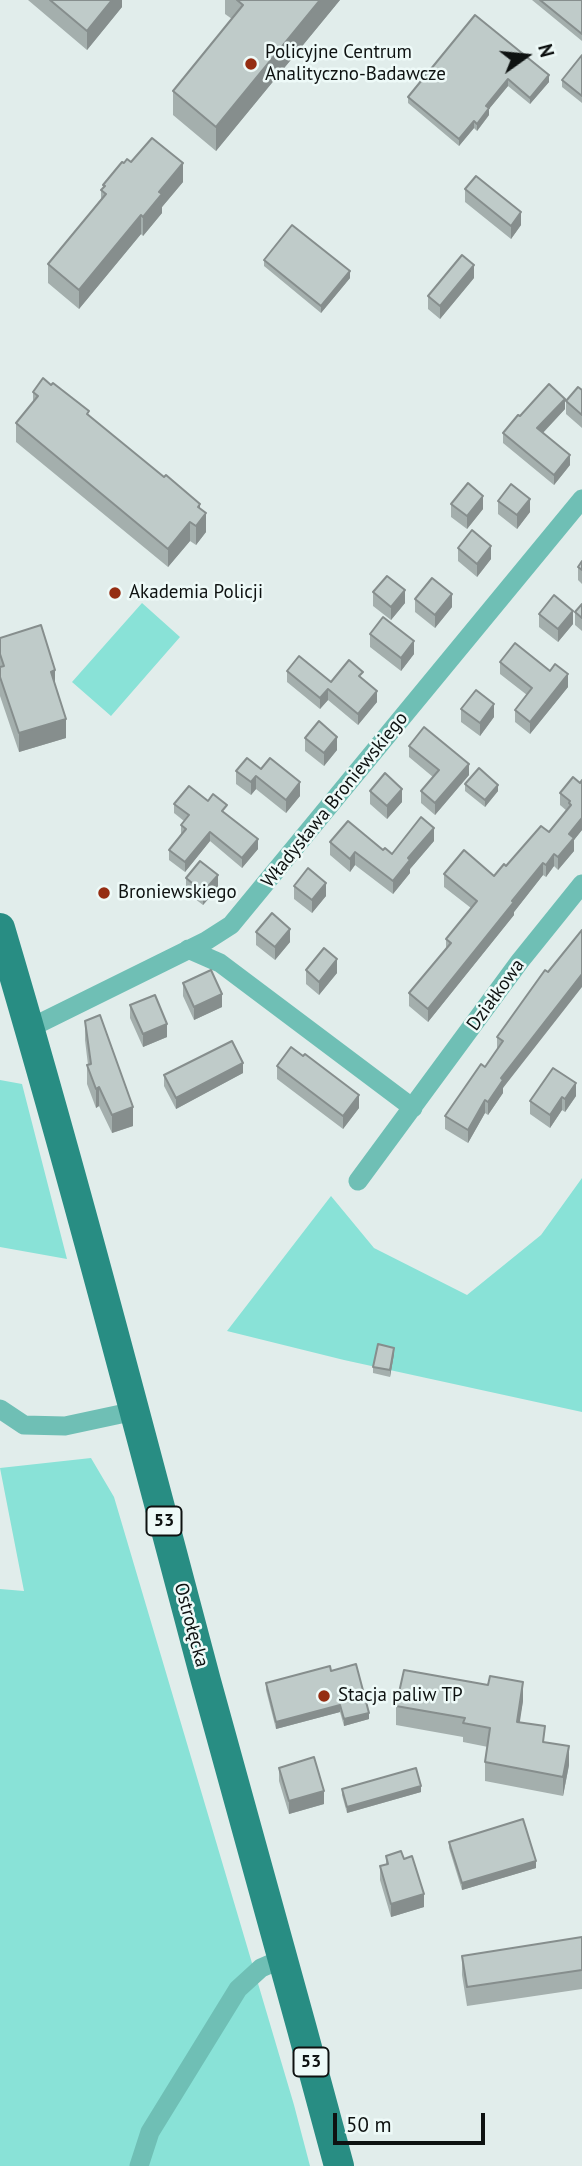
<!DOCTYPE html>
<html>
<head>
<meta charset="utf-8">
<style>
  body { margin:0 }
  #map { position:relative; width:582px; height:2166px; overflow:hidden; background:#e1edeb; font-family:"PT Sans",sans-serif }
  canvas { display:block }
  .north { position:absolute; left:491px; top:21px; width:70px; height:70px; -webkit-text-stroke:5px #eefaf8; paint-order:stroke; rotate:75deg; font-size:19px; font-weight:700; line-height:28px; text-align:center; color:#0e1211 }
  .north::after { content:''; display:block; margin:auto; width:24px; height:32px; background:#0e1211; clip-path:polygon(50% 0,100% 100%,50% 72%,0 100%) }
  .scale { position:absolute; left:333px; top:2113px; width:152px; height:32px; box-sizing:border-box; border:4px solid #0e1211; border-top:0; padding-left:9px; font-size:21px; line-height:24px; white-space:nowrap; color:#0e1211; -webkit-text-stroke:5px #eefaf8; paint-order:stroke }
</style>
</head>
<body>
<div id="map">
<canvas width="582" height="2166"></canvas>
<div class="north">N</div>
<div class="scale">50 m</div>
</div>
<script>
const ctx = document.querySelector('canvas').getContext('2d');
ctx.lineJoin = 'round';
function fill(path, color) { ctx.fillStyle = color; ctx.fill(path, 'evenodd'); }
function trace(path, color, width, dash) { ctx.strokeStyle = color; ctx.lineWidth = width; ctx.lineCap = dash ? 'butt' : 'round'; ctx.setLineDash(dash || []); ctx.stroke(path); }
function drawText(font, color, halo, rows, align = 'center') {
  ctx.font = font + ' "PT Sans",sans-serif'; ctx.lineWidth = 5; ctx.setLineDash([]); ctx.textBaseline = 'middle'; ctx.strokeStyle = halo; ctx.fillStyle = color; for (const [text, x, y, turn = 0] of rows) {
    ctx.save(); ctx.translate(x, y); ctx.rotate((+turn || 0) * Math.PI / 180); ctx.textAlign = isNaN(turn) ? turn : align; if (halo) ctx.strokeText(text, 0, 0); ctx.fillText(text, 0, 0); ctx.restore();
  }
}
fill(new Path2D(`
  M142,603L180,637L111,716L72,682Z
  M0,1080L22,1084L67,1259L0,1247Z
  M582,1178V1412L344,1360L227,1331L331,1196L374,1248L467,1295L541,1235Z
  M91,1458L114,1497L294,2105L310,2166H0V1589L24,1591L0,1468Z`), '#89e2d7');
trace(new Path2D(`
  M188,949L220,963L413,1108
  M30,1028L206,941L231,925L582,499
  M358,1181L520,961L582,884
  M0,1409L24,1425L65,1426L135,1411
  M139,2166L150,2132L238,1989L261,1968L284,1958`), '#6fbfb5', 19);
trace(new Path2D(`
  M0,928C74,1177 139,1429 206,1681C250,1843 296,2004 339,2166`), '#288d83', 30);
fill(new Path2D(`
  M28,0H122V7L87,50Z
  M225,0H340L216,151L173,115V91L232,19L225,14Z
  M532,0H582V41Z
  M475,15L549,82L530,104L508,86L489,109V115L477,131L474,128L459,146L408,103V97Z
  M582,55V103L562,87V80Z
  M131,162L183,182L162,207V213L143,236L141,234L79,309L48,283V264L101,199V190L103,188V185L124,163Z
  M465,189L521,225L511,239L465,202Z
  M264,260L350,278L321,313L264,266Z
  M474,278L440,319L428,309V296Z
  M582,390V428L566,414V401Z
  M33,392L89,416L200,508L206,532L196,545L190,541L168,567L16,442V423L33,403Z
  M565,409L543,433L570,465L554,485L503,443V433L520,416Z
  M498,501L530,512L517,529L498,514Z
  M451,504L483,509L467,529L451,517Z
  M458,548L491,559L477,577L458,561Z
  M582,561V584L578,580V567Z
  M373,592L405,603L391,620L373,606Z
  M415,599L452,607L435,628L415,612Z
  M582,604V631L575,625V612Z
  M539,614L573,624L558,642L539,627Z
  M370,634L414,654L401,671L370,647Z
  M0,638L55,686L66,738L19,752L0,696Z
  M500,662L568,687L530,734L515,722V710L527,695L500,674Z
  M287,671L331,682L363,680L377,702L358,725L328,700L320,709L287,682Z
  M461,709L494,717L480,736L461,722Z
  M305,738L337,750L324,766L305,751Z
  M409,746L469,775L435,815L421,803V791L433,777L409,757Z
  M261,769L300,796L286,813L256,789L251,795L236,784V771Z
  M582,780V830L574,840V851L558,870L554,866L546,877L543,875L514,912V915L428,1022L409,1006V993L446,949V939L471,908L444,887V874L494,876L549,832L567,811L560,805V793L580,783Z
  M465,784L498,791L485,807L465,791Z
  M370,791L402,802L387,819L370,804Z
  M174,804L227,815L258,849L242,868L210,841L185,872L169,860V850L181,834V825L184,821L174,813Z
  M434,841L410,869V873L393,894L355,865L350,872L330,855V842L383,850L392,854Z
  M186,878L218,888L203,905L186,892Z
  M294,886L326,896L312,913L294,899Z
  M256,932L290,942L275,960L256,945Z
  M306,970L337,973L319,995L306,984Z
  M545,970L503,1088V1093L488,1115L485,1113L468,1143L445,1129V1116L485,1067L497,1050V1037Z
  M183,983L222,1007L194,1020L183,996Z
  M130,1005L167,1037L143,1047L130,1018Z
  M85,1021L133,1126L112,1133L99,1106L96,1108L87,1084V1065H88L85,1040Z
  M277,1066L359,1108L343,1129L277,1079Z
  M243,1073L176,1109L164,1086V1075Z
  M576,1096L565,1112L562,1110L550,1128L530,1114V1101Z
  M394,1354L390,1377L373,1373V1367Z
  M331,1671L369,1719L344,1726L340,1712L276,1729L266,1690V1683Z
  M523,1701L519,1722L545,1742L569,1765L563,1796L485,1781V1762L488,1747L463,1742V1737L396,1725V1706Z
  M279,1768L324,1804L289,1814L279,1781Z
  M342,1789L421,1792L347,1813L342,1795Z
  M449,1842L536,1868L462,1890L449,1848Z
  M386,1856L424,1907L391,1917L380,1880V1866L386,1865Z
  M582,1937V1989L467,2006L462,1975V1956Z`), '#a4afad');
fill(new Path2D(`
  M112,0H122V7L87,50V31Z
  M320,0H340L216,151V127Z
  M549,75V82L530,104V98Z
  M508,79V86L489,109V115L477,131V124L486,106Z
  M474,121V128L459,146V139Z
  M183,163V182L162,207V213L143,236V217L159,192Z
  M521,212V225L511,239V226Z
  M141,215V234L79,309V290Z
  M474,265V278L440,319V306Z
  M350,271V278L321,313V306Z
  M565,399V409L537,439V428Z
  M570,455V465L554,485V475Z
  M483,496V509L467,529V516Z
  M530,499V512L517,529V515Z
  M200,504V521L206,513V532L196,545V526L198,507Z
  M190,522V541L168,567V549Z
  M491,546V559L477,577V564Z
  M405,590V603L391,620V607Z
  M452,594V607L435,628V615Z
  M573,611V624L558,642V629Z
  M414,641V654L401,671V658Z
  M55,670V689L51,672Z
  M568,674V687L530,734V722Z
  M328,689V700L320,709V698Z
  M377,691V702L358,725V714Z
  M494,704V717L480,736V723Z
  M66,719V738L19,752V733Z
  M337,737V750L324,766V753Z
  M469,764V775L435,815V803Z
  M256,776V789L251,795V782Z
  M300,782V796L286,813V800Z
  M498,785V791L485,807V800Z
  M402,789V802L387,819V806Z
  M582,818V830L574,840V851L558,870V857L569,834Z
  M434,828V841L410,869V873L393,894V881L408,858Z
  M210,832V841L185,872V862Z
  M258,839V849L242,868V858Z
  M355,852V865L350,872V859Z
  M554,854V866L546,877V865Z
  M543,863V875L514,912V915L428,1022V1009Z
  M218,875V888L203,905V892Z
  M326,883V896L312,913V900Z
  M290,929V942L275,960V947Z
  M337,959V973L319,995V982Z
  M582,974V987L503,1088V1093L488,1115V1102L501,1078Z
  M222,994V1007L194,1020V1007Z
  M167,1024V1037L143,1047V1034Z
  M243,1063V1073L176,1109V1098Z
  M576,1083V1096L565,1112V1099Z
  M99,1087V1106L96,1108V1089Z
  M359,1095V1108L343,1129V1116Z
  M562,1097V1110L550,1128V1115Z
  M485,1100V1113L468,1143V1130Z
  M133,1107V1126L112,1133V1115Z
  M394,1348V1354L390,1377V1370Z
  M523,1682V1701L517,1741V1722Z
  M340,1705V1712L276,1729V1722Z
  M369,1713V1719L344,1726V1719Z
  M569,1746V1765L563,1796V1777Z
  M421,1786V1792L347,1813V1807Z
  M324,1791V1804L289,1814V1801Z
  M536,1861V1868L462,1890V1883Z
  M424,1894V1907L391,1917V1904Z`), '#868e8d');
const building = new Path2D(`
  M50,0H112L87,31Z
  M237,0H320L216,127L173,91L243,5Z
  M540,0H582V34Z
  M475,15L549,75L530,98L508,79L486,106L489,108L477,124L474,121L459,139L408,97Z
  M582,55V96L562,80Z
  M152,138L183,163L159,192L162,194L143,217L141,215L79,290L48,264L106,194L101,190L105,186L103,185L122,162L124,163L127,159L131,162Z
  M476,176L521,212L511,226L465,189Z
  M292,225L350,271L321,306L264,260Z
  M462,255L474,265L440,306L428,296Z
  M43,378L51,385L53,383L89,411L87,414L164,477L166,475L200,504L198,507L206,513L196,526L190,522L168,549L16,423L38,396L33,392Z
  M549,384L565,399L537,428L570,455L554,475L503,433L518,415L520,416Z
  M578,387L582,390V415L566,401Z
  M468,483L483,496L467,516L451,504Z
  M511,484L530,499L517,515L498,501Z
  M472,530L491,546L477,564L458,548Z
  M582,561V570L578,567Z
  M387,576L405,590L391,607L373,592Z
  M432,578L452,594L435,615L415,599Z
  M554,595L573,611L558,629L539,614Z
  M582,604V618L575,612Z
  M383,617L414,641L401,658L370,634Z
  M41,625L55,670L51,672L66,719L19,733L0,677V667L4,666L0,654V638Z
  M515,643L550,671L555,664L568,674L530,722L515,710L532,688L500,662Z
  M299,656L331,682L349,660L363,672L359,676L377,691L358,714L328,689L320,698L287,671Z
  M476,690L494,704L480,723L461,709Z
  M319,721L337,737L324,753L305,738Z
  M424,727L469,764L435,803L421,791L439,770L409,746Z
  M247,758L261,769L270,758L300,782L286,800L256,776L251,782L236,771Z
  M479,768L498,785L485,800L465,784Z
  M385,773L402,789L387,806L370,791Z
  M573,777L580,783L582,780V818L569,834L574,838L558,857L554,854L546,865L543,863L512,901L514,902L428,1009L409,993L451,943L446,939L477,901L444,874L464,850L494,876L504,864L506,866L541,826L549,832L571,805L569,803L570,801L560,793Z
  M189,786L208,801L213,794L227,805L222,811L258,839L242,858L210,832L185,862L169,850L186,829L181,825L189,815L174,804Z
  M421,817L434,828L408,858L410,860L393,881L355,852L350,859L330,842L348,821L383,850L385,848L392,854Z
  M200,861L218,875L203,892L186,878Z
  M308,868L326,883L312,900L294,886Z
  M272,913L290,929L275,947L256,932Z
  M582,930V974L501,1078L503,1080L488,1102L485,1100L468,1130L445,1116L481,1064L485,1067L503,1041L497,1037L545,970L548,972Z
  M324,948L337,959L319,982L306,970Z
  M211,970L222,994L194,1007L183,983Z
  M155,995L167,1024L143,1034L130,1005Z
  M100,1015L133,1107L112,1115L99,1087L96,1089L87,1065L91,1064L85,1021Z
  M232,1041L243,1063L176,1098L164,1075Z
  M291,1047L303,1056L305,1054L359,1095L343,1116L277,1066Z
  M553,1068L576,1083L565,1099L562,1097L550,1115L530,1101Z
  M378,1344L394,1348L390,1370L373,1367Z
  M356,1664L369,1713L344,1719L340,1705L276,1722L266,1683L330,1666L331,1671Z
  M404,1670L488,1685L490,1676L523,1682L517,1722L545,1726L543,1742L569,1746L563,1777L485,1762L490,1728L463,1723L465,1718L396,1706Z
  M314,1757L324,1791L289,1801L279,1768Z
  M416,1768L421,1786L347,1807L342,1789Z
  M523,1819L536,1861L462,1883L449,1842Z
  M401,1851L404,1859L412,1856L424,1894L391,1904L380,1866L388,1864L386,1856Z
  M582,1937V1970L467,1987L462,1956Z`);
fill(building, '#bfcbc9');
trace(building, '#868e8d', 2);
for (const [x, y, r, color] of [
  [251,64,7,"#952d12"],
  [115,593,7,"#952d12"],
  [104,893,7,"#952d12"],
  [324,1696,7,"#952d12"]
]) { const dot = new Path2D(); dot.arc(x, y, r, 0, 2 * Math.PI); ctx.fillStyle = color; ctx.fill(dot); trace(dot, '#eefaf8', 2.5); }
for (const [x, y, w] of [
  [164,1521,35],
  [311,2062,35]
]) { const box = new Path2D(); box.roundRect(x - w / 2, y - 14.5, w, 29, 5); ctx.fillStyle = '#eefaf8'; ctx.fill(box); trace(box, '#0e1211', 2); }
drawText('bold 18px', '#0e1211', null, [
  ["53",164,1521],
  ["53",311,2062]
]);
drawText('19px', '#0e1211', '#eefaf8', [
  ["Policyjne Centrum",265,53],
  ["Analityczno-Badawcze",265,75],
  ["Akademia Policji",129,593],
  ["Broniewskiego",118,893],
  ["Stacja paliw TP",338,1696]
], 'left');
drawText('19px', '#0e1211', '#eefaf8', [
  ["Władysława Broniewskiego",335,800,-51],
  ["Działkowa",496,995,-54],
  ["Ostrołęcka",191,1625,75]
]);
</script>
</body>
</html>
